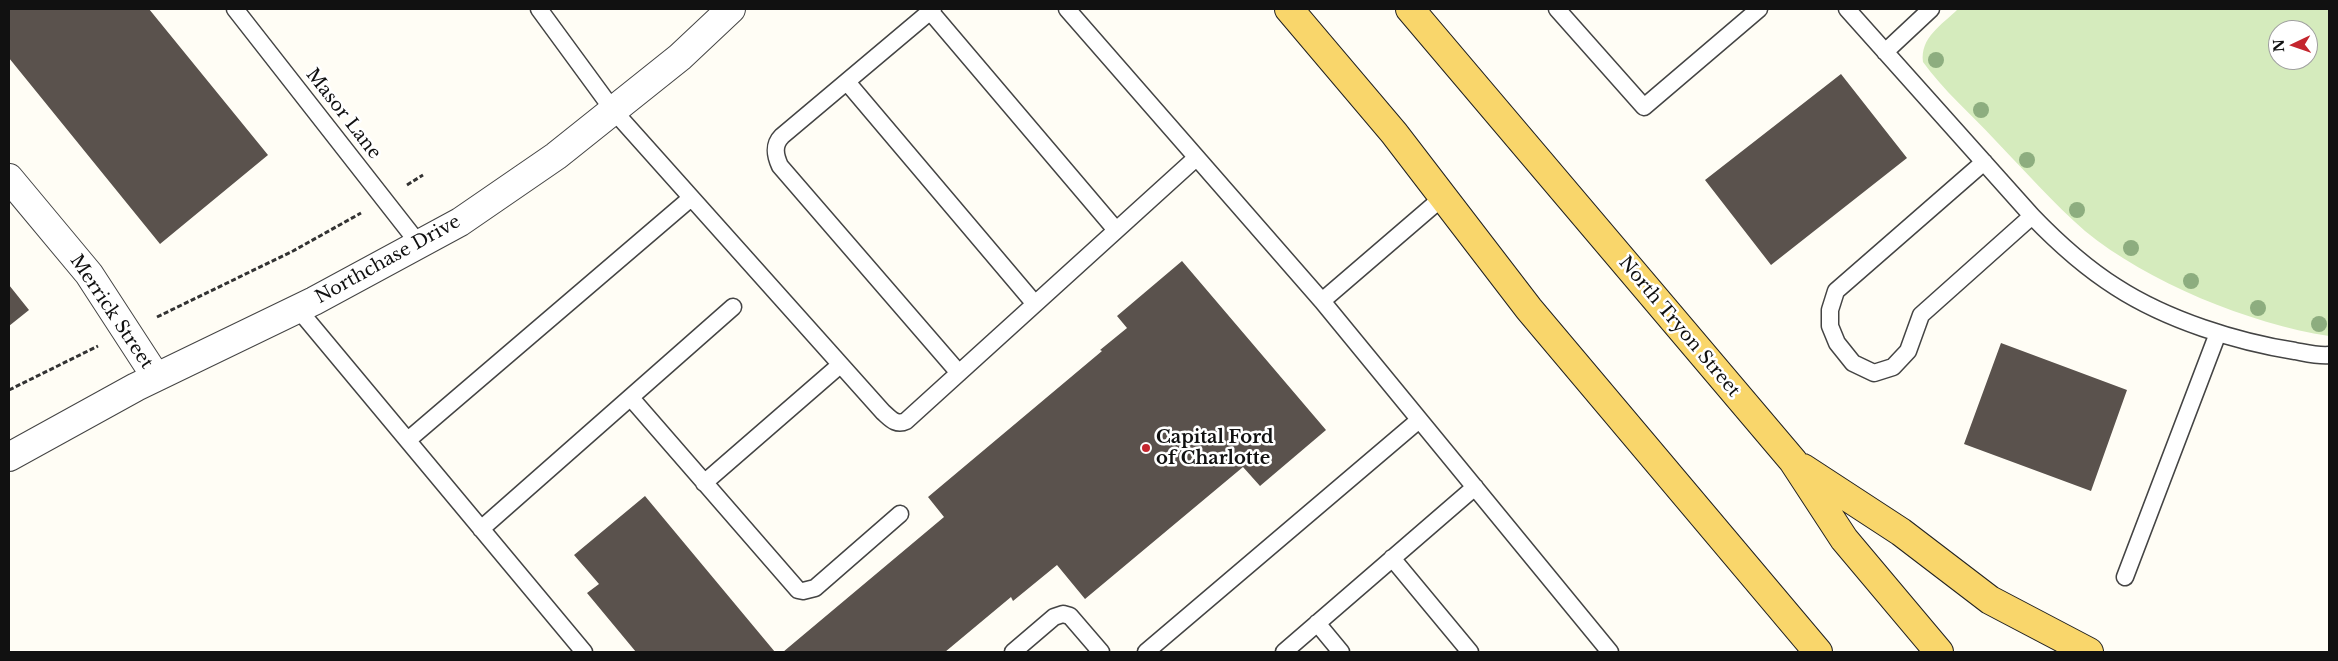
<!DOCTYPE html>
<html>
<head>
<meta charset="utf-8">
<style>
  body { margin:0 }
  #map { position:relative; width:2338px; height:661px; overflow:hidden; background:#fffdf5; font-family:"Libre Baskerville",serif }
  canvas { display:block }
  .frame { position:absolute; inset:0; border:10px solid #111; pointer-events:none }
  .north { position:absolute; left:2268px; top:20px; width:50px; height:50px; box-sizing:border-box; background:#fff; border:1px solid #a0a0a0; border-radius:50%; rotate:267deg; font-size:14px; font-weight:700; line-height:20px; text-align:center; color:#111 }
  .north::after { content:''; display:block; margin:auto; width:18px; height:22px; background:#c4262e; clip-path:polygon(50% 0,100% 100%,50% 72%,0 100%) }
</style>
</head>
<body>
<div id="map">
<canvas width="2338" height="661"></canvas>
<div class="frame"></div>
<div class="north">N</div>
</div>
<script>
const ctx = document.querySelector('canvas').getContext('2d');
ctx.lineJoin = 'round';
function fill(path, color) { ctx.fillStyle = color; ctx.fill(path, 'evenodd'); }
function trace(path, color, width, dash) { ctx.strokeStyle = color; ctx.lineWidth = width; ctx.lineCap = dash ? 'butt' : 'round'; ctx.setLineDash(dash || []); ctx.stroke(path); }
function drawText(font, color, halo, rows, align = 'center') {
  ctx.font = font + ' "Libre Baskerville",serif'; ctx.lineWidth = 5; ctx.setLineDash([]); ctx.textBaseline = 'middle'; ctx.strokeStyle = halo; ctx.fillStyle = color; for (const [text, x, y, turn = 0] of rows) {
    ctx.save(); ctx.translate(x, y); ctx.rotate((+turn || 0) * Math.PI / 180); ctx.textAlign = isNaN(turn) ? turn : align; if (halo) ctx.strokeText(text, 0, 0); ctx.fillText(text, 0, 0); ctx.restore();
  }
}
fill(new Path2D(`
  M1958,9H2329V336C2250,324 2147,282 2085,231C2053,203 2024,170 1995,140C1971,114 1943,90 1923,62C1920,37 1942,25 1958,9ZM2278,30H2308V60H2278Z`), '#d5ebbd');
fill(new Path2D(`
  M9,9H149L268,155L160,244L9,58Z
  M1841,74L1907,158L1771,265L1705,180Z
  M1182,261L1326,430L1260,486L1243,467L1085,599L1057,565L1013,601L1011,597L945,652H783L944,517L928,497L1102,351L1100,350L1127,328L1117,316Z
  M9,285L29,310L9,326Z
  M2001,343L2127,390L2091,491L1964,444Z
  M645,496L775,652H636L587,593L599,584L574,555Z`), '#5a524d');
const lane = new Path2D(`
  M235,9L419,244
  M539,9L613,110L883,412C890,418 896,426 906,421L1196,158
  M933,9L782,136C773,145 775,155 780,166L959,373
  M1067,9L1322,301L1610,652
  M1557,9L1644,107L1759,9
  M1847,9L2032,216C2057,242 2086,268 2116,287C2167,320 2237,342 2295,351C2306,353 2318,356 2329,355
  M930,11L1116,230
  M1885,52L1931,9
  M847,82L1035,304
  M1984,162L1836,291L1830,310V326L1837,343L1853,363L1874,373L1893,367L1908,351L1921,315L2032,216
  M1322,301L1443,197
  M298,309L584,652
  M631,398L798,590L803,591L815,588L900,514
  M408,440L691,198
  M704,483L840,365
  M481,529L733,307
  M1392,558L1470,652
  M2125,577L2218,333
  M1317,623L1341,652
  M1013,652L1054,617L1063,614L1070,616L1101,652
  M1146,652L1419,420
  M1284,652L1475,487`);
const street = new Path2D(`
  M9,178L89,274L156,377
  M9,457L136,387L314,301L460,222L556,156L680,57L731,9`);
const primary = new Path2D(`
  M1289,9L1394,133L1529,309L1818,652
  M1410,9L1793,461L1844,539L1939,652
  M1803,468L1901,532L1990,600L2089,652`);
trace(lane, '#444', 19);
trace(street, '#444', 30);
trace(primary, '#222', 30);
trace(new Path2D(`
  M407,185L423,175
  M157,317L293,251L361,213
  M9,390L98,346`), '#333', 3, [5, 2.5]);
trace(lane, '#fff', 16);
trace(street, '#fff', 28);
trace(primary, '#f9d66b', 28);
ctx.fillStyle = '#8dad7f';
for (const [x, y] of [
  [1936,60],
  [1981,110],
  [2027,160],
  [2077,210],
  [2131,248],
  [2191,281],
  [2258,308],
  [2319,324]
]) { ctx.beginPath(); ctx.arc(x, y, 8, 0, 2 * Math.PI); ctx.fill(); }
for (const [x, y, r, color] of [
  [1146,448,5,"#c4262e"]
]) { const dot = new Path2D(); dot.arc(x, y, r, 0, 2 * Math.PI); ctx.fillStyle = color; ctx.fill(dot); trace(dot, '#fff', 2); }
drawText('18px', '#111', '#fff', [
  ["Masor Lane",343,114,52],
  ["Northchase Drive",388,260,-29],
  ["Merrick Street",111,312,56],
  ["North Tryon Street",1679,327,50]
]);
drawText('bold 18px', '#111', '#fff', [
  ["Capital Ford",1156,438],
  ["of Charlotte",1156,459]
], 'left');
</script>
</body>
</html>
